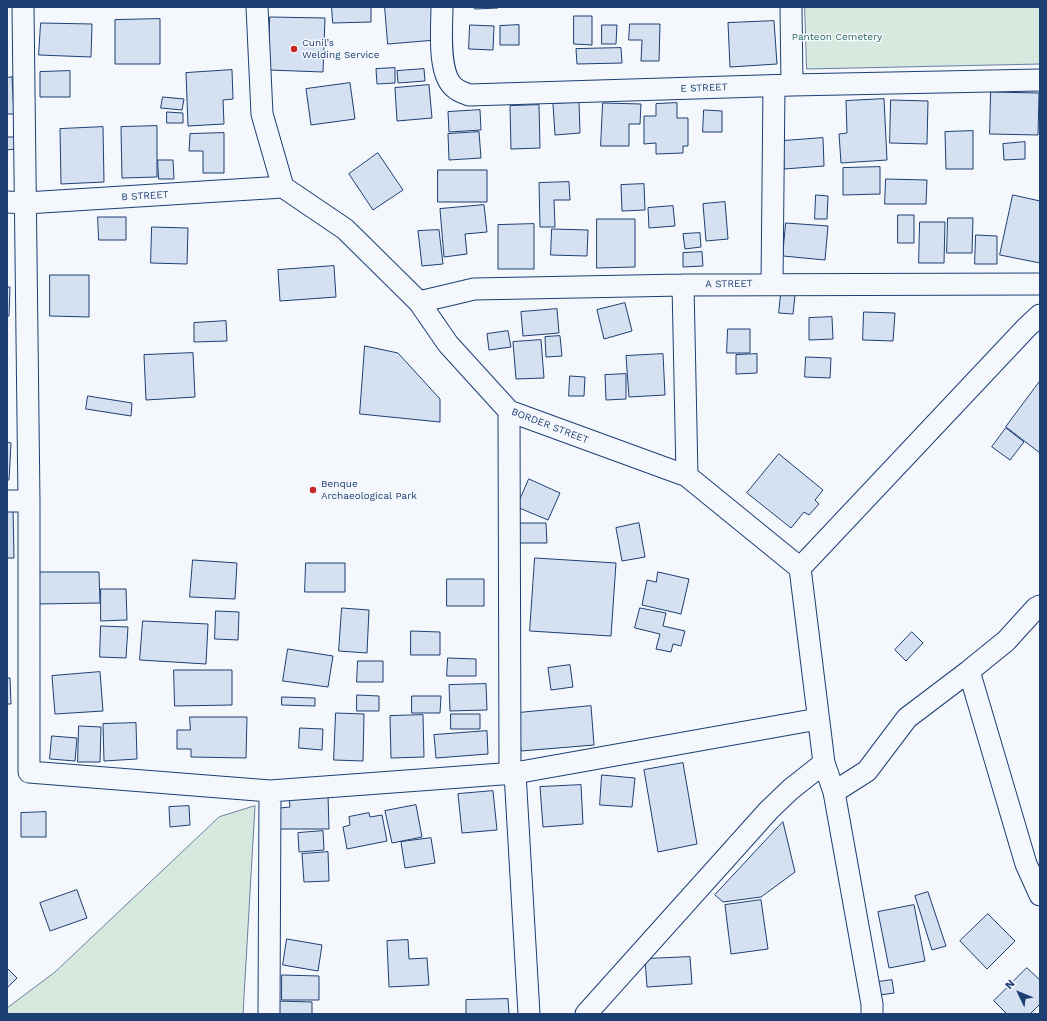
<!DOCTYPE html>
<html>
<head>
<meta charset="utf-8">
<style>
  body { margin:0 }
  #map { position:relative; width:1047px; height:1021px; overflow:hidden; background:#f4f7fb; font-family:"Work Sans",sans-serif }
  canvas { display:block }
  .frame { position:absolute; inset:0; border:8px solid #1d3f73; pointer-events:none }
  .north { position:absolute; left:999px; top:973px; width:40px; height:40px; -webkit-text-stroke:3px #f4f7fb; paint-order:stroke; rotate:313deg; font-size:11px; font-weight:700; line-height:16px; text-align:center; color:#1d3f73 }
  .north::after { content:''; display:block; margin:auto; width:14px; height:18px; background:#1d3f73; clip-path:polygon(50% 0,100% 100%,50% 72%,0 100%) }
</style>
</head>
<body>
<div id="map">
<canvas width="1047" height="1021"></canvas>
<div class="frame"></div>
<div class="north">N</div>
</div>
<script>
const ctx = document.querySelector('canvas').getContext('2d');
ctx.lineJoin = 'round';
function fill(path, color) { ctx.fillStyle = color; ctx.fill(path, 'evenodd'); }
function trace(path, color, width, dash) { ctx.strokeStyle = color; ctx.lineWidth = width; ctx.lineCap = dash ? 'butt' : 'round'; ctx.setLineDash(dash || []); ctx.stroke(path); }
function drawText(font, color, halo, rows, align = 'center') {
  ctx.font = font + ' "Work Sans",sans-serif'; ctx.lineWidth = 3; ctx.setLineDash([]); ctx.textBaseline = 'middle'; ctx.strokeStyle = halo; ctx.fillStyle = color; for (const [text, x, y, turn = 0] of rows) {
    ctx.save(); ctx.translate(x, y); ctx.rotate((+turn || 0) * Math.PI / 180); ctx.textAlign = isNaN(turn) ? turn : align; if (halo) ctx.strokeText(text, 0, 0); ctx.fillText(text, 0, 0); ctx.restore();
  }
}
const green = new Path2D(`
  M805,7H1040V64L807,69Z
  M255,806L243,1014H7V1008L55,972L219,817Z`);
fill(green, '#d7e8df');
trace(green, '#687fa3', 1);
const building = new Path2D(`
  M332,7H371V22L333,23Z
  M385,7H433L436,40L388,44Z
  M474,7H498V8L475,9Z
  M574,16H592V45L574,44Z
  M270,17L325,18L323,72L269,70Z
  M160,19V64H115V20Z
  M774,21L777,64L730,67L728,23Z
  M41,23L92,24L91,57L39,55Z
  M630,24H660L659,61H641L642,40H629Z
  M470,25L494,26L493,50L469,49Z
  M519,25V45H500V26Z
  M602,25H617L616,44H602Z
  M621,48L622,63L577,64L576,49Z
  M395,68V83L377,84L376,69Z
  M424,69L425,81L398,83L397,71Z
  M232,70L233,99L223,100L224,124L188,126L186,73Z
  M70,71V97H40V72Z
  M12,77L14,114H7V78Z
  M350,83L355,119L311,125L306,89Z
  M429,85L432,118L397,121L395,88Z
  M991,92L1039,93L1038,135L990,134Z
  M163,97L184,99L182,110L161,108Z
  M884,99L887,160L841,163L839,134L847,133L846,101Z
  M891,100L928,101L927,144L890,143Z
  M579,102L580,133L555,135L553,104Z
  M603,103L641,104L640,124H629V146H601Z
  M677,103V118H688V146H683V153L656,154V143L644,144V116H656V104Z
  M539,105L540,148L511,149L510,106Z
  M480,110L481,130L449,132L448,112Z
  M704,110L722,111V132H703Z
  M167,112L183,113V123H167Z
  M157,126V177L122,178L121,127Z
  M103,127L104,182L61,184L60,129Z
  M973,131V169H946L945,132Z
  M479,132L481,158L449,160L448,134Z
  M224,133V173H203V151H189L190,134Z
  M7,137H16V149L7,150Z
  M823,138L824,166L784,169L783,141Z
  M1025,142V159L1004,160L1003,144Z
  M378,153L403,190L373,210L349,174Z
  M158,160H173L174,179H159Z
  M880,167V194L843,195V168Z
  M438,170H487V202H438Z
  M886,179L927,180L926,204H885Z
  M569,182L570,200H554L555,227H540L539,183Z
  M644,184L645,210L622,211L621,185Z
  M816,195L828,196L827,219H815Z
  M1013,195L1040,201V263L1000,255Z
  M725,202L728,239L706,241L703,204Z
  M484,205L487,232L465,234L467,254L444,257L440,209Z
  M673,206L675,226L649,228L648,208Z
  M898,215H914V243H898Z
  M98,217H126V240H99Z
  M948,218H973L972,253H947Z
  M597,219H635V267L597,268Z
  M920,222H945L944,263H919Z
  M786,223L828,226L825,260L783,256Z
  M534,224V269H498V225Z
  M152,227L188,228L187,264L151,263Z
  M552,229L588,230L587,256L551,255Z
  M439,230L443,264L422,266L418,231Z
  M700,233L701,247L685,249L683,234Z
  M976,235L997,236V264H975Z
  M702,252L703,266L683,267V253Z
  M334,266L336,297L280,301L278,270Z
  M50,275H89V317L50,316Z
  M7,287H10L9,316H7Z
  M781,294L795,295L793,314L779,313Z
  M625,303L632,331L604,339L597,310Z
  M557,309L559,333L523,336L521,312Z
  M864,312L895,313L893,341L863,340Z
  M832,317L833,339L809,340V318Z
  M226,321L227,341L194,342V323Z
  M728,329H750V353H727Z
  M508,331L511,347L489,350L487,334Z
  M560,336L562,356L546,357L545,337Z
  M541,340L544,378L516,379L513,342Z
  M365,346L398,353L440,399V422L360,414Z
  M193,353L195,397L146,400L144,355Z
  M663,354L665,395L629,397L626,356Z
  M757,354V373L736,374V355Z
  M806,357L831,358L830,378L805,377Z
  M626,374V399L606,400L605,375Z
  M570,376L585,377L584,396H569Z
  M1040,381V453L1006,427Z
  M88,396L132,403L131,416L86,409Z
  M1006,428L1024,442L1010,460L992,447Z
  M7,442L11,443L9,480H7Z
  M779,454L823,490L815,500L819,504L809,515L804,512L791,528L747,493Z
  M529,479L560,493L548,520L517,507Z
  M7,508H13L14,558H7Z
  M519,523H546L547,543H519Z
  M639,523L645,557L622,561L616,528Z
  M535,558L616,563L611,636L530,631Z
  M193,560L237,563L235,599L190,597Z
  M306,563H345V592H305Z
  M38,572H99L100,603L38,604Z
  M658,572L689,579L681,614L642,605L647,580L656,582Z
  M447,579H484V606H447Z
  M101,589H126L127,620L101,621Z
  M342,608L369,610L367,653L339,651Z
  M640,608L666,613L663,626L685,631L681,646L673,644L671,652L656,649L660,634L635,628Z
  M216,611L239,612L238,640L215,639Z
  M143,621L208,624L206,664L140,660Z
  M101,626L128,627L126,658L100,657Z
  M411,631L440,632V655H411Z
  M912,632L923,643L906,661L895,650Z
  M288,649L333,656L328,687L283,681Z
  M448,658L476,659V676H447Z
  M358,661H383V682H357Z
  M570,665L573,687L551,690L548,668Z
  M174,670H232V705L175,706Z
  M100,672L103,711L55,714L52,676Z
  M7,678H10L11,704H7Z
  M486,684L487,710L450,711L449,685Z
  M357,695L379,696V711H357Z
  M412,696H441L440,713H412Z
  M282,697L315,698V706L282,705Z
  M591,706L594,745L521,751L518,713Z
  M336,713L364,714L363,761L334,760Z
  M451,714H480V729H451Z
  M423,715L424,757L391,758L390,716Z
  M190,717H247L246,758L191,757V749H177V730H190Z
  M136,723L137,759L104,761L103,724Z
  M79,726L101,727L100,762H78Z
  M300,728L323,729L322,750L299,748Z
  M487,731L488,754L436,758L434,735Z
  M52,736L77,738L75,761L50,759Z
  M683,763L697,844L658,852L644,770Z
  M602,775L635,778L632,807L600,805Z
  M581,785L583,824L543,827L540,787Z
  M493,791L497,830L462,833L458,794Z
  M328,795L329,829H280V808L290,807L289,796Z
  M416,805L422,837L392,843L385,811Z
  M189,806L190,825L170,827L169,807Z
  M46,812V837H21V813Z
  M369,813L370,817L382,815L387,841L347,849L343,827L350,825L349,817Z
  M783,822L795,872L761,897L723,902L715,895Z
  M323,831L324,850L299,852L298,833Z
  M431,838L435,863L405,868L401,842Z
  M328,852L329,881L304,882L302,854Z
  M77,890L87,918L50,931L40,903Z
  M928,892L946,946L932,950L915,896Z
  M761,900L768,949L731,954L725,905Z
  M914,905L925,961L889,968L878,912Z
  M988,914L1015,941L987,969L960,941Z
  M287,939L322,945L318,971L283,965Z
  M408,940L409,959L427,958L429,985L389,987L387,941Z
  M690,957L692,984L647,987L645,959Z
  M7,968L17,978L7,988Z
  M1027,968L1040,980V1004L1030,1014H1007L994,1001Z
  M282,975L319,976V1000H282Z
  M892,980L894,993L880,995L878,982Z
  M508,999L509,1014H466V1000Z
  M277,1001L312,1002V1014H277Z`);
fill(building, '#d5e0f0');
trace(building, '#1d3f73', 1);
const street = new Path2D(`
  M23,7L29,501V772L270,791L515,773L818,719
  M257,7L262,114L283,187
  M442,7C442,27 437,75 455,88C458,91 464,93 469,95L792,85L1040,80
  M791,7L792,85
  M283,187L345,229L419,302L448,344L509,411L687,476L800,568
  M7,202L26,203L283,187
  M772,284L774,86
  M683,285L687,476
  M419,302L474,289L683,285L1040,284
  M509,411L510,774
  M7,501H29
  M969,671L1026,864L1040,895
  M515,773L529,1014
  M834,792L867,771L907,718L969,671L1006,641L1036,608L1040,606
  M269,1014L270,791
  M586,1014L769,810L791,789L824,763
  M872,1014V1004L834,792L824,763L800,568L1027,327L1040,315`);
trace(street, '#1d3f73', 23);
trace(street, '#f4f7fb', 21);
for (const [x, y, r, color] of [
  [294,49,4,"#c62828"],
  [313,490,4,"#c62828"]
]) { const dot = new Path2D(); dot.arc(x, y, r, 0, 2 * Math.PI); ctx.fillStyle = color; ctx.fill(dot); trace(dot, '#f4f7fb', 1.5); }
drawText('10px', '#2c6c60', '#f4f7fb', [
  ["Panteon Cemetery",837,37]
]);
drawText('10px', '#1d3f73', '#f4f7fb', [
  ["Cunil’s",302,43],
  ["Welding Service",302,55],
  ["Benque",321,484],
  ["Archaeological Park",321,496]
], 'left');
drawText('10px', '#1d3f73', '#f4f7fb', [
  ["E STREET",704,88,-2],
  ["B STREET",145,196,-3],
  ["A STREET",729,284,-1],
  ["BORDER STREET",550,426,21]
]);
</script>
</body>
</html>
